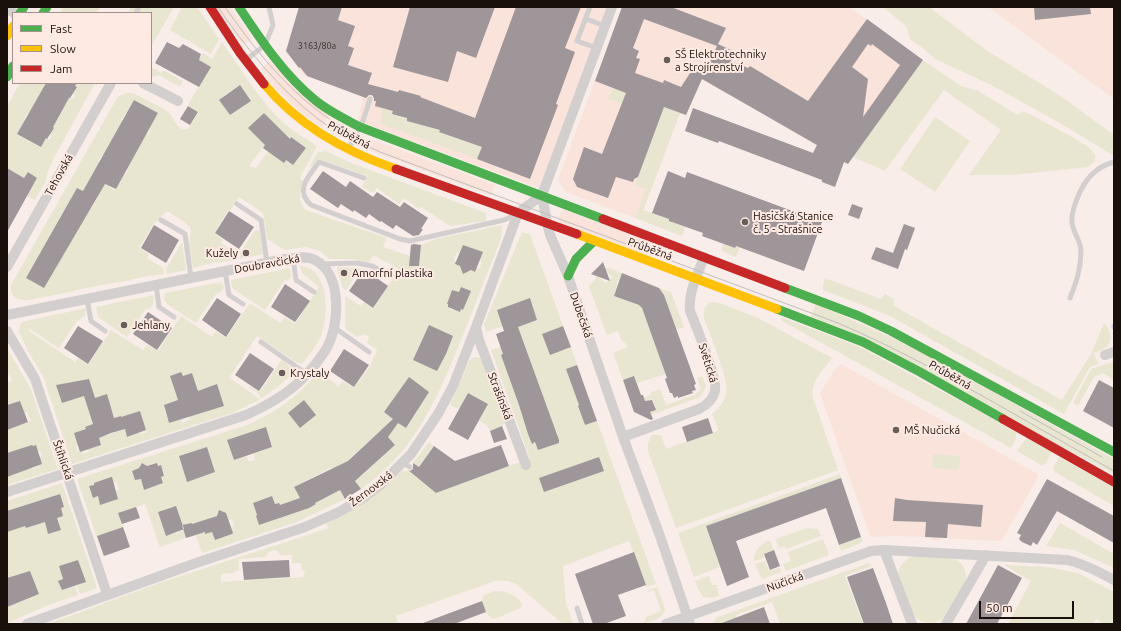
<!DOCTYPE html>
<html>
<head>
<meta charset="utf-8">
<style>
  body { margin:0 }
  #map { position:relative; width:1121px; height:631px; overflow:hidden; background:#f8ede9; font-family:Ubuntu,sans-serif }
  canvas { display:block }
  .frame { position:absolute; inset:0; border:8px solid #190f0b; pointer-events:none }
  .legend { position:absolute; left:12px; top:12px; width:140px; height:72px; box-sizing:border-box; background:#feeae3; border:1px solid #a2928d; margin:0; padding:5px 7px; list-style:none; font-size:12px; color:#190f0b }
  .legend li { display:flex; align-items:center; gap:8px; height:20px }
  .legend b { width:20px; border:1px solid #a2928d }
  .scale { position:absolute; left:979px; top:601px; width:95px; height:18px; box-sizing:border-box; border:2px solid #190f0b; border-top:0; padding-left:5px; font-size:12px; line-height:14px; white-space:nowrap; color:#190f0b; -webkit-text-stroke:3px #feeae3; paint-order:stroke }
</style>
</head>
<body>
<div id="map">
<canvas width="1121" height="631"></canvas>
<div class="frame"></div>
<ul class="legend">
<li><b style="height:5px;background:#4caf50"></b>Fast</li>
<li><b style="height:5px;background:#ffc107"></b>Slow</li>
<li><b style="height:5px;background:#c62828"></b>Jam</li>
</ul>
<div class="scale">50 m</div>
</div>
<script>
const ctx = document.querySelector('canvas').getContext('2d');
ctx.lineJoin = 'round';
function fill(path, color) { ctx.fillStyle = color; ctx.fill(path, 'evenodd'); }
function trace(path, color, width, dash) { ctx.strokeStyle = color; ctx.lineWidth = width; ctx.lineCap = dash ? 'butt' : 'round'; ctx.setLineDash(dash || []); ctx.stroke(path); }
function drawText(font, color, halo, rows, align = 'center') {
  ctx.font = font + ' Ubuntu,sans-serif'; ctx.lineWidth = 4; ctx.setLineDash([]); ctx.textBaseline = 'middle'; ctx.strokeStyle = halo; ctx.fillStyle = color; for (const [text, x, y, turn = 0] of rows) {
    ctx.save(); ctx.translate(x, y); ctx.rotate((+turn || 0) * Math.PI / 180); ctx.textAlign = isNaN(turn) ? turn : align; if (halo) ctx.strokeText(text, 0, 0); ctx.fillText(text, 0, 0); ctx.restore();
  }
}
fill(new Path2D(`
  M214,7H230L251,37V40L243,45Z
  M299,7H607L539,188L358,121L363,97L304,75L286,51Z
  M622,7H849L923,60L848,164L788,129L797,117L737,82L728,95L702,79L686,115L680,113L640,220L566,192L558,180Z
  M988,7H1114V99Z
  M269,61L330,114L322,128L296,108L271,83L262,71V68Z
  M371,139L495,185L491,196L367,149Z
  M564,210L645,240L647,243L643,252H640L560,222L558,219L561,212Z
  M841,364L1036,473L1038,475L1037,479L1002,540L999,541L940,538V541L932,540V537L891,536L872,537L870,536L820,393L836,368Z`), '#fae3da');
fill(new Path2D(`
  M63,7H100L97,12H96L95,13H60Z
  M131,7H174L151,47V13H128Z
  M182,7H197L219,39L211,54L170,30Z
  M883,7H929L986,50L1062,97L1114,135V156L1058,122L991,85L935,59L924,49L911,40L906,26Z
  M222,42C242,71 260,102 286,125C296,133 307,139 317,146L300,178L303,181C300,191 297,202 306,210L387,238L383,247L410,256L409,265L419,266L421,245L436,239L502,225L501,239C488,271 476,303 463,335C439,395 416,451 361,489L354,479L341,486L332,467L294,487L305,509L316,504L315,502L338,491L340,489L345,499L297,522L202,553L192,523L182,526L176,506L158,512L166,535L176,532L177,534H179L178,531L184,529L186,538L160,547L145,504L119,513L123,527L98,536L104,556H103L77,479L244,426C263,418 281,408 297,394C305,388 312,377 320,373L337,385L336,386L338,387L343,381L354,388L370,366L377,350L367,343L369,337L364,334L357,337C354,334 348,332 346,329C344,326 346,303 345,296L361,306L364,302L373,309L399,269L373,255L369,263L354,259H329L320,251L306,247L285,250L267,239L263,213L239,197L230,211L228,210L214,233L223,240L221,243L237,254L238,259L217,263L215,262L193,268L189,244L191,231L190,227L183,221L167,211L153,225L139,248L149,254L147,258L163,268L164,274L152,276L151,275L130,280L76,290L75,291L29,300C18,301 9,297 11,285L117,98C123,93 127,92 135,94C144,99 161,106 168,112C176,119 175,131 188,129L199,112L188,105L210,67L199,60L203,53L212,59ZM239,85L251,101L230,115L219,100ZM134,100L158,113L150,128L151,129L148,135L146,134L126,169L128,170L124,176L123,175L120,180L121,181L116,189L115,190L91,176L100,162L98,161L102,155L103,156L123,121L121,120L125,114H126ZM264,113L277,126L269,133L249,128ZM291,137L306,148L293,165L286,160L285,146ZM263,147L268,151L256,168L249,166ZM77,188L97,199L84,220L83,219ZM463,245L483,253L480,260L482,262L479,269L477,268L475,272L468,269L466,273L462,272L463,267L454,260L457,252L460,253ZM461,287L470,291L463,310L461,309L460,312L454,309L453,311L448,307V304H447L452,290L459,292ZM409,378L429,392L416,411L417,412L406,428L398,423L392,421L393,419L384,412ZM266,428L272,447L253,454L255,460L249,462L246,456L234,460L227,440ZM379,432L384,437L386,435L395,445L361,476L353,466L355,464L350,458ZM207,447L215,472L187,481L179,456ZM157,463L158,466L161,465L164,476L161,477L163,483L144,490L141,479L135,480L132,471L139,468L141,465L144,464L147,466ZM110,477L113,483L117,482L119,490L116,491L118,498L100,504L98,496L93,498L89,487ZM272,496L275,504L279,503L284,515L259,525L253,503ZM218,513H226L228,520L232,519L234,526L231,527L232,534H228L229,536L227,535L215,540L212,532L205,534L202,523L208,519L217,516Z
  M923,60L961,86L978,91L1018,115L1023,111C1036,118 1088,143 1094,153C1096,156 1095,159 1094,162L1088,167L1012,175H969L1001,130L944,90L885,171L853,157Z
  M153,68L161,73L163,70L183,81L181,85L179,86L158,75L151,77V71Z
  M20,83H46L29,113H27L24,119L25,120L17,134L41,147L46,138L49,140L52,136L48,134H50L52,127L69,98L73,99L75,95L71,93H73L77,87L75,86L77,83H95L55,156L47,174L46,181L35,200L27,196L37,178L28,172L24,178L13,171L7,181V106Z
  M613,87L680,113L643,210L669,219V221L685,227L682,236L635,218L646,189L635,186L660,117L608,99Z
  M382,108L393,111L392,114L407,118V121L440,130L439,132L482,147L477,159L381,124Z
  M935,117L970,141L935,192L900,169Z
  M324,150L351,163L486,213V221L450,226L421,207L419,209L404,198L399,204L377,188L373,193L362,187L368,176L318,159L312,167L310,166L318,151L322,153Z
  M255,230L260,231L263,254L240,259V253Z
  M522,232L530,234L563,326L542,334L550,355L571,347L582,378L571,381L573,387L583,383L587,393L577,397L579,405L578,406L585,425L597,421L656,584L646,587L629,541L563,566L566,603L573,624H563L516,584L508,581H495L396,616L398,624H48L159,583L329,528L325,524L379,492L403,470L405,472L408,470L436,493L520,462L526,465L530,459L491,350L501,347L532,443L535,442L538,450L559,443L556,430H555L518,327L537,320L530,298L497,310L503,326L486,332L484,324ZM275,550L281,555H292V563H301L302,571H305L303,577L221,582V574L234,573L235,571H239V559L265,557L269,552Z
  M182,242L186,270L167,274L166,269Z
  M723,244L735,248L736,246L740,247L736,257L722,251V248Z
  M300,266C329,267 329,314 322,333C318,345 309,354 302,364L296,362L257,336L229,378L256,396L259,400L235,412L72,464L43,376L29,353L19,332L20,326L22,322L86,308L85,316L77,321L59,348L28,328L29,331L75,362L78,358L88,365L111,330L143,350L147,345L158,351L181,316L212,337L216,331L226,338L250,303L280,323L285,317L295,324L319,287L302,273ZM181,372L187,391L176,395L170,376ZM192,373L198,389L189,392L184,376ZM89,380L93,393L62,403L56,385ZM107,395L114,418L120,416L121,417L140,411L147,432L141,434L140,432L128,437L125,429L99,438L101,445L88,449L89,452L83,454L81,451L78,452L76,446H78L86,429L85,427L93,424ZM165,407L189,416L190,419L183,423L182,419L169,423L164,408Z
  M337,267L361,268L346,290H344L337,271Z
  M605,267L622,273L619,281L618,280L614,296L639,305L642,308L666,374L637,383L634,376L623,380L613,353L627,347L624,341L622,342L618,331L607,335L589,287L593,281L596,279L595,276L600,278L606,283L612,277L606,271Z
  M290,268L291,276L288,281L285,280L265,310L232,288L231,280Z
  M825,278L881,299L885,294L894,299V306L1062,400L1091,354L1104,323C1111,329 1114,344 1104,349C1101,351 1097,352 1094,353L1098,364L1090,367L1064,414L890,316L823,290V285Z
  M221,282L224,288L221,292L216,294L196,323L167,304L164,300L165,293Z
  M659,288L671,292L684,327L675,330L663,292L661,293Z
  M154,295L153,304L149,310L147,308L127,337L98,317L96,307Z
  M713,302L720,303L758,318L832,358C822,371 810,382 813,398L838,470L676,528L648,451V443L652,435H661L666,449L717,431L718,429L712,414C718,409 724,402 726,394C729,377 710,336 704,318V309L708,303Z
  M816,304L908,345L1114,459V474L811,316Z
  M780,317L860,347L1017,432L1015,441L1011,448L782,321Z
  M7,348L31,389L58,469L7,485V475L10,476L31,467L32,469L39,466L40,457L42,456L40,451L38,452L32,445L25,447V449L11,453L10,452L7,453V427L8,429L31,421L27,412L24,413L20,401L7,405V383L12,380L7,371Z
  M476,357L480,358L482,361L505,423L502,426L490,431L487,425L479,421L488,404L468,393L459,409L450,405L469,361L472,358Z
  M282,359L295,372L281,384L261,399L258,393L248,387L249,386L260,392Z
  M1113,362L1114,363V380L1103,373L1094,377L1078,406L1073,403L1091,369Z
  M702,376L706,386L703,393L698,398L651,415L650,412L656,410L652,399L645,401L644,398L650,395V393L660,389L666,405L694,395L701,389L697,378Z
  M1027,438L1052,452L1045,464L1041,465L1017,451L1021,445Z
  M429,442L434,446L419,467L413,463Z
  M933,454L960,456L959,470L932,468Z
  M1059,457L1114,487V506L1055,472L1053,468Z
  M840,474L841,478L706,526L720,567L694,577L678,533Z
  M62,483L97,588L80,594L77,586L85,582L78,560L59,566L63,579L59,581L62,590L75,586L78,595L51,604L7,623V606L26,600L39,594L30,571L7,578V501ZM60,494L64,507L61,508L62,512L57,518L61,530L49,534L45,522L26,528L20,507Z
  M1060,523L1114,554V568L1074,550L1046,546Z
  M807,528L818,529L821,536L786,549L785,546L779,548L775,539Z
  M861,537L863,540L861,543L841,551L839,545Z
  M823,539L829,555L786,571L783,564L791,561L788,552Z
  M767,541H770L774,550L763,554L764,558L754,561C753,552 759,546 767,541Z
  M917,556C928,557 952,555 959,562C964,565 966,573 966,578C965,587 948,616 941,620C932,625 919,623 913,615C907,607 902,587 898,577C898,566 905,557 917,556Z
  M765,561L769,571L780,568L781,572L763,579L760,576L755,564Z
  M869,563L872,566L845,576L863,624H780L772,602L736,615L739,624H713L715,619L718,617Z
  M1004,565L1047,567L1078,573L1114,592V624H1105L1096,619L1093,624H1008L1031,581Z
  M709,576L712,585H717L719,596L712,598L703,597L698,589L695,581Z
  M657,587L665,609C663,619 653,620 644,623L646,617L661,611L654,590L647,592V591Z
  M495,591C507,591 515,594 522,603L521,608L495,619C486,618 485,608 482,601L484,595Z`), '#e8e6d1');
fill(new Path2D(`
  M299,7H342L338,20L355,26L348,46L354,48L348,65L372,73L368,84L398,92L399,90L421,96L420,97L475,118L516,7H581L565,48L575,52L556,104L558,105L530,179L477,159L482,147L439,132L440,130L407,121V118L392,114L393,111L375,106L376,101H374V98L372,95H369L366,98L307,76L300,67L299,68L286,51Z
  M410,7H495L476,58L457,51L448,82L393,67Z
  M622,7H671L726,28L718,44L735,52L731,61L748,68L750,66L808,101L867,19L923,60L848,164L844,162L835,187L822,182V180L719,141L718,143L685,131L693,108L813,153L817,145L702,79L686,115L664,107L638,177L634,179L633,182L616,177L608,198L577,187L573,179L584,147L602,154L626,93L595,81ZM644,19L717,46L707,68L694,67L681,87L664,80L663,83L635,73L640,59L636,58L639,51L633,48ZM868,44L871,46L872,44L900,65L863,117L868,79L852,67Z
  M1034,7H1090L1091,14L1035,20Z
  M167,42L179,48L183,44L201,54L199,60L211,67L199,87L155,63Z
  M46,83H77L75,86L77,87L70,98H69L53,127L54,128L47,139L46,138L41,147L17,134Z
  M240,85L251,101L230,115L219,100Z
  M134,100L158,113L116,189L105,184L44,288L26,278L77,188L83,191Z
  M188,106L198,112L190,125L180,119Z
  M264,113L290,139L291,137L306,148L293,165L286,160L284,163L263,148L265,145L248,128Z
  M7,168L24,178L28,172L37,178L7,232Z
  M323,171L346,187L350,181L373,197L377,192L400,207L404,202L428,218L421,229H423L419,235L413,236L396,225L393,229L381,221L380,222L369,214L366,218L354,210L353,212L341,204L338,208L310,189Z
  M668,171L685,178L687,172L822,222L804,271L736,246L735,248L702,236L703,233L669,221V219L652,213Z
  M852,204L863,208L859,219L848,215Z
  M229,211L254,227L239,249L215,233Z
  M904,224L915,228L907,250L905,249L898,269L871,259L876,247L893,253Z
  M154,225L179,240L166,263L141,248Z
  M414,244L421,245L419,266H409L411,245Z
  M463,245L483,252L475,272L471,270L463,274L460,266L455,264Z
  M603,262L610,281L591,274Z
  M364,269L388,286L373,308L349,291Z
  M622,273L659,288L664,295L696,384L694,385L696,390L692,391L693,393L678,398V396L674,398L672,393H670L665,379L667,378L642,308L639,305L614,296Z
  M285,284L310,301L295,322L271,307Z
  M461,287L471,291L463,310L461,309L460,312L448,307V304H447L452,290L459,292Z
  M217,298L241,314L226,337L202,320Z
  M530,298L537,320L518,327L559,440V443L538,450L535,442L532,444L528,434L519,405L501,355L503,354L496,334L504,331L497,310Z
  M148,312L172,328L157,350L133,334Z
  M429,325L453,336L446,354L437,371L413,360Z
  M78,326L103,341L88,364L64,348Z
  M563,326L571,347L550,355L542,334Z
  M344,349L369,365L354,387L330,371Z
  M250,353L274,369L259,391L235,375Z
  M577,365L597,421L585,425L578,406L579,405L566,369Z
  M181,372L183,376L192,373L198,391L217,384L224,406L169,423L164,405L178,400L170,376Z
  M634,376L641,395H643L645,401L652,400L656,410L650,412L653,419L651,420L634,412L623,380Z
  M409,377L429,392L406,428L398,423L388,437L395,445L355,481L361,489L345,499L340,490L315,503L316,504L309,508L259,525L256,516L257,515L253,503L272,496L275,504L279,503L280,505L300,498L294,487L348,461L393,419L384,412Z
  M89,379L95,398L107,394L114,418L121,416V417L140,411L146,430L127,437L125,429L111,433L99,438L101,445L80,452L74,433L86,429L85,427L93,424L84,396L62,403L56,385Z
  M1099,380L1114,388V428L1083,411Z
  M468,393L488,404L468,440L448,429Z
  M304,400L316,415L300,428L288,413Z
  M20,401L28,422L7,430V405Z
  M708,418L713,433L687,442L682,427Z
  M502,426L507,439L494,443L490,431Z
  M266,427L272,447L234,460L227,440Z
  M32,445L33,446L36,445L42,464L7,477V453Z
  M501,445L509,466L436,493L408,470L410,471L413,469V463L419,467L434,446L455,461Z
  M207,447L215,472L187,482L179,456Z
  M599,457L604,471L544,492L539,478Z
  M142,463L147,466L157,463L158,466L161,465L164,476L161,477L163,483L144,490L141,479L135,480L132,471L139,468Z
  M111,477H112L118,499L100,505L98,496L93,498L89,486L94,485V483Z
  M841,478L861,537L839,545L826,508L736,541L749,577L727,586L706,526Z
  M1047,479L1114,516V543L1057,511L1037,545L1033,542L1031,546L1022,542L1019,539L1021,535L1017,533Z
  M60,494L64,507L61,508L63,516L57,518L61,530L48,534L45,522L26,528L25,526L7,532V511Z
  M895,498L907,500L983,505L981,527L948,524L947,538L925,537L926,522L893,521Z
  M176,506L184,529L166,536L158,512Z
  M136,507L140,518L122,524L118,513Z
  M219,510L226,513L233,533L232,534L215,540L212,532L205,534V532L186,538L182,525L192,523V524L217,516Z
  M123,527L130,547L104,556L97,536Z
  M774,550L780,566L770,570L764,554Z
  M634,552L646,585L618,595L626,616L604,624H593L575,574Z
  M78,560L86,582L62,590L58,581L63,579L59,566Z
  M289,560L290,577L244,580L242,562Z
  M998,565L1022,578L997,624H966Z
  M873,568L886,603L893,624H864L860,613L847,577Z
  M30,571L39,594L7,607V578Z
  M482,601L486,612L454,624H423V623Z
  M764,607L770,624H722V623Z`), '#9e9699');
trace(new Path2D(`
  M590,7L577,41L597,48
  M136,13L139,7
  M586,19L605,26
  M247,59L265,45L273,25L269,7
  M349,148L363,121L370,99
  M364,178L319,162C309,176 294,190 311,205L400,239L410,241L504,220L515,215
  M237,204L261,220L267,263
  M161,220L185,234L191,278
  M293,258L296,280L314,292
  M322,264L357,263L372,266L391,276
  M225,271L229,295L243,304
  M156,285L159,307L174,317
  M1070,298C1076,283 1081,269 1081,251C1081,241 1073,233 1072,222C1071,214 1074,207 1077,199C1084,180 1095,167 1114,162
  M87,299L91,321L105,331
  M1114,326V327
  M335,328L369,352
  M261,342L307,374
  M403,463L410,467
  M577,608L582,624`), '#d2cfce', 5);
trace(new Path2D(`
  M612,7L542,195L547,223L550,235L568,276L623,437L660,536L690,624
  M7,9L14,13
  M143,83L178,101
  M7,267L111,83
  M7,315L285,259C294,258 306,255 315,260C343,274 340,328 325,351C304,383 280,400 246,415L7,492
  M476,327L479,340L526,465
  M7,331L35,379L107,594
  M1105,355L1114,352
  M623,437L699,409C707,405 713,400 715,391C718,379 696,326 690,311C688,292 698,274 704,257
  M884,550L912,624
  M27,624L199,562L305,527L339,512L363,498L379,486L411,454L438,414L453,386L476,327L518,213L542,195
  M666,624L871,551L884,550L1067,560C1084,564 1099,572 1114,580
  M946,624L986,555`), '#d2cfce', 10);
trace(new Path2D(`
  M239,7C261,40 284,75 315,100C328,111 345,119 360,127L603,219
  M20,13L24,7
  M43,13L47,7
  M7,77L13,66
  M568,276L576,259L594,241
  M785,288L859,316L891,331L1114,452
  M777,309L863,342L920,372L1003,419`), '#4caf50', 9);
trace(new Path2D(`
  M7,36L13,26
  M264,84C298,125 346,152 396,169
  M577,234L777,309`), '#ffc107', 9);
trace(new Path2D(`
  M210,7L240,53L264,84
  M396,169L577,234
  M603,219L785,288
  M1003,419L1114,482`), '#c62828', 9);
trace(new Path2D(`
  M218,7C246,48 278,88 318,119C337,133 359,142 380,152L838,323C933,364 1023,420 1114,471
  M225,7C262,60 304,111 363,138
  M1020,411L1102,457`), '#c2bebd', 1);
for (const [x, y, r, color] of [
  [667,60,4,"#675d59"],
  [745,222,4,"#675d59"],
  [246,253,4,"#675d59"],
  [344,273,4,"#675d59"],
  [124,325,4,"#675d59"],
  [282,373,4,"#675d59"],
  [896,430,4,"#675d59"]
]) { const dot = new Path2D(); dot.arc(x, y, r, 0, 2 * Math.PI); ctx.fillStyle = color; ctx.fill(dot); trace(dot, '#feeae3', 1.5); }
drawText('9px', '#3a312e', null, [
  ["3163/80a",317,46]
]);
drawText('11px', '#190f0b', '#feeae3', [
  ["SŠ Elektrotechniky",675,54],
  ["a Strojírenství",675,67],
  ["Hasičská Stanice",753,216],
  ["č. 5 - Strašnice",753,229],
  ["Kužely",238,253,"right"],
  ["Amorfní plastika",352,273],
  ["Jehlany",132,325],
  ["Krystaly",290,373],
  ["MŠ Nučická",904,430]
], 'left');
drawText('11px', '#190f0b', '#feeae3', [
  ["Průběžná",349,135,28],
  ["Tehovská",59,175,-61],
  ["Průběžná",650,249,20],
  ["Doubravčická",267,264,-10],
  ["Dubečská",581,315,71],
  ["Světická",708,363,73],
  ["Průběžná",950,375,30],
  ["Strašínská",500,396,69],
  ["Štíhlická",63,460,71],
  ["Žernovská",371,489,-37],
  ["Nučická",785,582,-20]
]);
</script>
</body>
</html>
